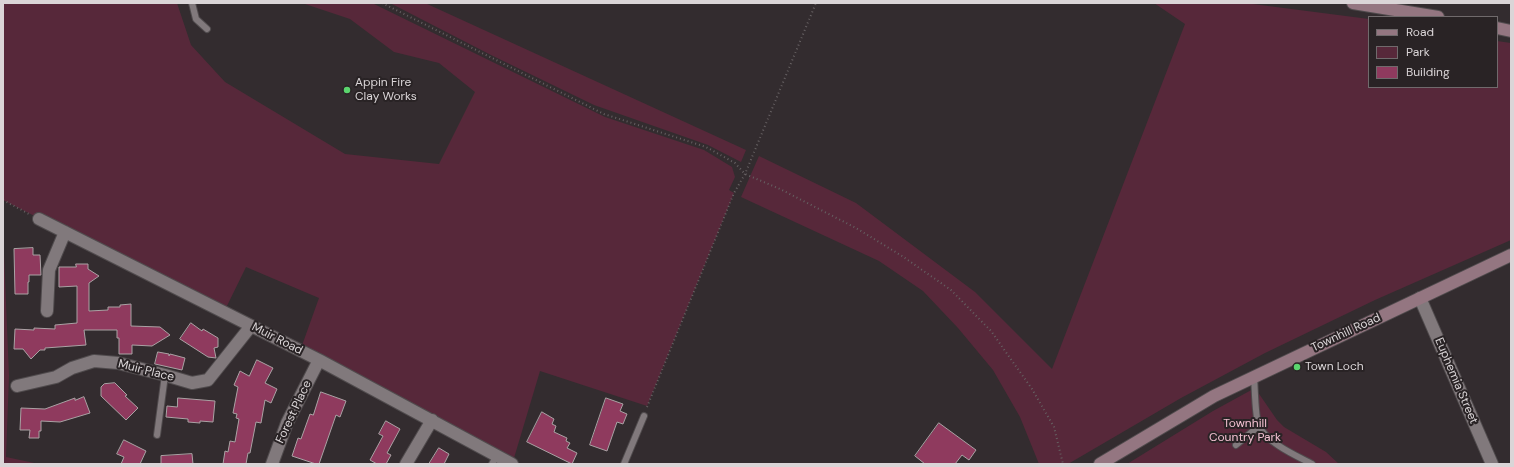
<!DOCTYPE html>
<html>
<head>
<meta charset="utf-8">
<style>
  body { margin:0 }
  #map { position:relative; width:1514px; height:467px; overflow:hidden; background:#332c2f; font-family:"DM Sans",sans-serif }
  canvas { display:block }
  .frame { position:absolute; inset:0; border:4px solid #dad5d7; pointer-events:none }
  .legend { position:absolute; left:1368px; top:16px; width:130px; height:72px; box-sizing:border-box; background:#292325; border:1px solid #706a6c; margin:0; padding:5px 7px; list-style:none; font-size:12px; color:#dad5d7 }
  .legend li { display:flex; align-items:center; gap:8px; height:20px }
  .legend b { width:20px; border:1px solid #706a6c }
</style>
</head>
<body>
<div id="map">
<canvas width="1514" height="467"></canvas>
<div class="frame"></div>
<ul class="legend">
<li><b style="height:5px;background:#947681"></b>Road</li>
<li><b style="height:11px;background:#57283a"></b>Park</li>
<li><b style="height:11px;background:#8f3a5e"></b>Building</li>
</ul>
</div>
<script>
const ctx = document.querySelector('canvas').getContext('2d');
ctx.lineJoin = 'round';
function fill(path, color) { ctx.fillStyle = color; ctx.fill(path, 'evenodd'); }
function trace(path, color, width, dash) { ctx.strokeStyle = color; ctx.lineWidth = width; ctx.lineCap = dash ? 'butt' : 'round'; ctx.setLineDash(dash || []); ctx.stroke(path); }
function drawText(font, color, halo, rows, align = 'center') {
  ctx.font = font + ' "DM Sans",sans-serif'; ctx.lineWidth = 4; ctx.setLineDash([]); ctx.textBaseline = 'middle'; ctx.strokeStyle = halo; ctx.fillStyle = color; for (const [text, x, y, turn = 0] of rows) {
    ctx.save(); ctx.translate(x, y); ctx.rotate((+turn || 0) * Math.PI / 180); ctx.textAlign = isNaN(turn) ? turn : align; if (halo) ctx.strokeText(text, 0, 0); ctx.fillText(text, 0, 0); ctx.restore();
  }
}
fill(new Path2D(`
  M3,3H177L191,45L225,82L345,154L439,164L475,92L439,63L394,52L350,19L302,3H372L605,117L704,150L732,167L735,177L729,190L734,193L647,406L540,371L514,458L439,418L300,351L319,298L246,267L224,312L3,200Z
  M390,3H425L746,150L741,162L708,145L594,105L491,55Z
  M1154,3H1245L1369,19V87H1497V41L1511,43V240L1375,300L1265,353L1181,398L1068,464H1039L1020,417L993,370L958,328L923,291L879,261L741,197L759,156L856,203L975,292L1052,369L1185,24Z
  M3,229L9,376L6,457L39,464H3Z
  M1255,388L1277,420L1284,427L1326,452L1339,464H1127L1213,411Z`), '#57283a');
const building = new Path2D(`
  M33,248V255H40L41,275H29V282H28V294H15L14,249Z
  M76,264H88V269L99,276L89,283V311L108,310V307H120V305L131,304V326L160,327L170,335L152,346L132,345V354H119V338H117V330H84L86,345L45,348V350H40L31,359L23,349H14L15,329L34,330V328L55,329V325L77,323V286L59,287V267H76Z
  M191,323L202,331L203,329L218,338V347L214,348L216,358L208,357L180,339Z
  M158,352L169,354V356L170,354L185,358L182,370L155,364Z
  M257,360L273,368L265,383L277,389L271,403L265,400L261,423L256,422L250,453H248L246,464H223L225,451L228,452L230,441L235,442L239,419L236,418L237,414L233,413L238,387L234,385L240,371L249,376Z
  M115,383L127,395L125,396L138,408L126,420L101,396V387L104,384Z
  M321,392L346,401L340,417L336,415L319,464H316L292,456L298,438L301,439L310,414L313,415Z
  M84,397L90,413L60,422L41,421V431H39V438H29L30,430H20L21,408L45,409L75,398V400Z
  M178,398L215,401L213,422L200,421V423L188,422V419L166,417L167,406L177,407Z
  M606,398L623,404L620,411L627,414L623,424L617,422L607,451L590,445Z
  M542,412L554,419L552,424L556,426L554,432L567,438L566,441L570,443L567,448L577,453L572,464L527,442Z
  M386,421L400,429L387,453L391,455L386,464H377L370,460L383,436L379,434Z
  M939,423L976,450L969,460L962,455L955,464H925L915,456Z
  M124,440L146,451L140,464H121L124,457L117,454Z
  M439,448L449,454L444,464H429Z
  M192,454L193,464H161V456Z`);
fill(building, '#8f3a5e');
trace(building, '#aaa2a4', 1);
const lane = new Path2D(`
  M192,3L196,19L207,29
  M1254,377C1255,388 1255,418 1259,426C1267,443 1297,456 1312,464
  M157,435L165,375
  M1236,445L1259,426
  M492,464L497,455
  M624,464L644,416`);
const street = new Path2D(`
  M39,219L319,360L512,464
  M1420,298L1492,464
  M47,311L49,270L65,232
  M17,386L56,377L72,368L94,361L118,363L165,375L192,383L208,380L251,326
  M272,464L287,423L319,360
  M406,464L432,420`);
const secondary = new Path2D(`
  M1353,3L1438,17
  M1497,28L1511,31
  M1100,464L1214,396L1511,255`);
trace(lane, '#504b4d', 8);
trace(street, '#504b4d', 14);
trace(secondary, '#504b4d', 14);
trace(new Path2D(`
  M382,3L604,114L706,147L735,163L745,174L780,189L856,228L902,256L951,290L991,331L1032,389L1054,427L1063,464
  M3,200L29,214
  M647,407L734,193L745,174L816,3`), '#666062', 2, [1, 3]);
trace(lane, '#81797c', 6);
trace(street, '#81797c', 12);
trace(secondary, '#947681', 12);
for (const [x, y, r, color] of [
  [347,90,4,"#5bd56e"],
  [1297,367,4,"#5bd56e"]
]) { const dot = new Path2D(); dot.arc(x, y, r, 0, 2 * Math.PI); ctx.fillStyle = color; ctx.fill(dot); trace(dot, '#292325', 1.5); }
drawText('12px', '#dad5d7', '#292325', [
  ["Appin Fire",355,83],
  ["Clay Works",355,97],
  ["Town Loch",1305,367]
], 'left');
drawText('12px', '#dad5d7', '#292325', [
  ["Townhill Road",1346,333,-25],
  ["Muir Road",277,339,27],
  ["Muir Place",146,371,14],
  ["Euphemia Street",1456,381,67],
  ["Forest Place",294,412,-65]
]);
drawText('12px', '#f2c0d1', '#292325', [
  ["Townhill",1245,424],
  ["Country Park",1245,438]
]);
</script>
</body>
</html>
